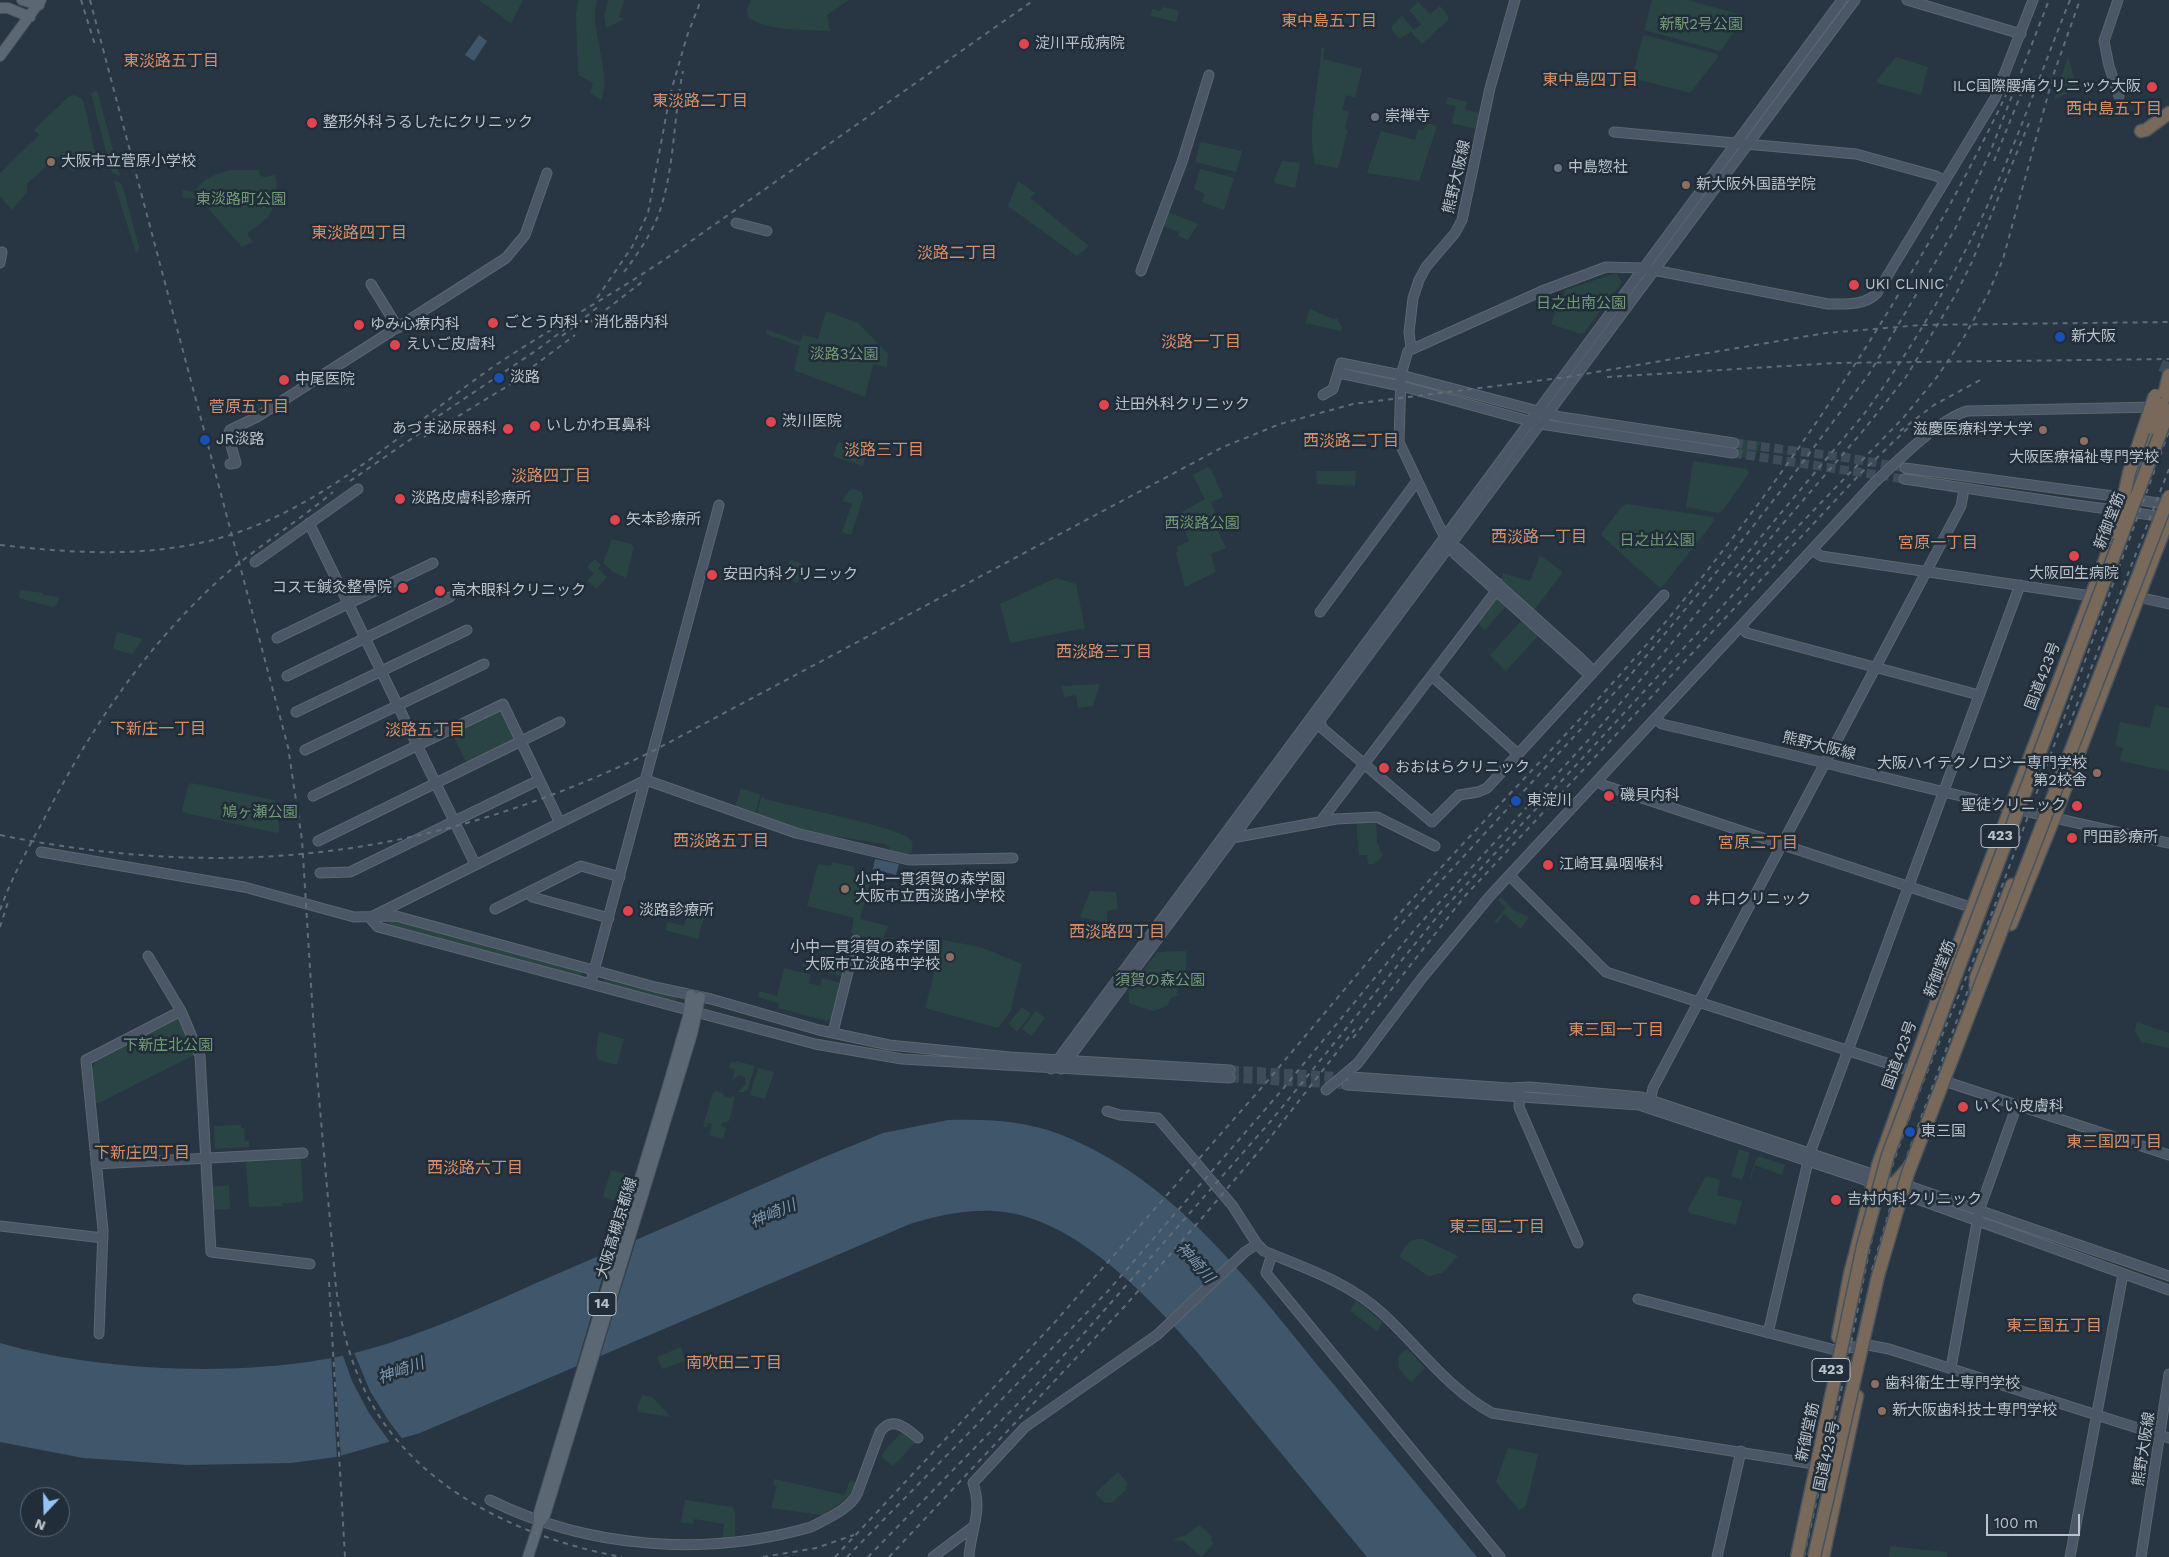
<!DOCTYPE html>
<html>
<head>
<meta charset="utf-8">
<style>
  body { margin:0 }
  #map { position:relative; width:2169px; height:1557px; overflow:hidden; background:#283643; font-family:"Work Sans",sans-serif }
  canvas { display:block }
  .north { position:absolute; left:20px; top:1487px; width:50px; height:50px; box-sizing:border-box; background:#212d38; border:1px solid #5e6973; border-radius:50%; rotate:201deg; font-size:14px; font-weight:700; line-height:20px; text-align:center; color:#bac3cc }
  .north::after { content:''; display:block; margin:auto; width:18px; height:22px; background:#96c4f6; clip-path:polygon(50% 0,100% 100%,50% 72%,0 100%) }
  .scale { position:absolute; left:1986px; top:1514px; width:94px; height:22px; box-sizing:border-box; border:2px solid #bac3cc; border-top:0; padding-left:6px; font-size:15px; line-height:18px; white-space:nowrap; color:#bac3cc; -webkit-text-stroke:4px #212d38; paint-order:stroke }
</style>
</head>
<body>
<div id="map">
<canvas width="2169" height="1557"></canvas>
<div class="north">N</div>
<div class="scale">100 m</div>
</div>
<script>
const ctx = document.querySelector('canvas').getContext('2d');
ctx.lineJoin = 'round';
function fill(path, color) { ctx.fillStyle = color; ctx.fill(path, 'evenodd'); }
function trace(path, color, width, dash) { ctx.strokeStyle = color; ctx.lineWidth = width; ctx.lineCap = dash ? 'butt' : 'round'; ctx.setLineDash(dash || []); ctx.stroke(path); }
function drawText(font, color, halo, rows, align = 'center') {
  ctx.font = font + ' "Work Sans","Noto Sans JP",sans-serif'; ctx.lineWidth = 5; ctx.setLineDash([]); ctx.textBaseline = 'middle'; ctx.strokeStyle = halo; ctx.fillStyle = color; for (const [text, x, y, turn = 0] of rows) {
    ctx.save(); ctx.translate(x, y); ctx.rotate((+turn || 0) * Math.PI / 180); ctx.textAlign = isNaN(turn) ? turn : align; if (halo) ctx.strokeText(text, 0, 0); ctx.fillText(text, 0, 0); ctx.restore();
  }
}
fill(new Path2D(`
  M479,0H523L511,23Z
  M578,0H597C589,32 613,77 601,100L590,93L593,83L578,75L576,15Z
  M608,0H624L619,17L624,19L606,28L604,17Z
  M751,0H849L827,15L830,31C808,30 765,31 748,17L747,8Z
  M1652,0H1687L1743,15L1744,19L1720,51L1644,30Z
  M1418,2L1430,14L1440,6L1448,16V20L1422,44L1411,32L1399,39L1392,30V26L1402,16L1414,30L1421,24L1409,10Z
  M1163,7L1179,11L1176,22L1151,16L1152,9L1160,11Z
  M1645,35L1717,54L1718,57L1690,93L1632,78L1643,36Z
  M1321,48H1325L1323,59L1362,69L1355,98L1346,95L1342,110L1349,112L1345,128L1348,130L1338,168L1315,164C1306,124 1320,87 1321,48Z
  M2068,56L2077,88L2054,100Z
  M1896,57L1928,67L1921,95L1877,83V80Z
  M97,90L120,176L112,173L91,94Z
  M75,95L83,100L98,165L72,171L57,156L27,184V192L12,210L0,196V173L39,135L34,130L68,97Z
  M1447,97L1467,102L1465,109L1479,113L1476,129L1452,123L1456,106L1446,104Z
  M1426,123L1437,126L1419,181L1367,173L1381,131L1415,140L1418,129L1424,130Z
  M1201,142L1242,151L1236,172L1195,162Z
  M1282,161L1300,163L1295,188L1275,183L1274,180Z
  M1200,169L1234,178L1224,210L1202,202L1205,194L1194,189Z
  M232,170H259L260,176L265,177L275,175C277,182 276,189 278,197L268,217L247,234L253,242L242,247L200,199L182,197L183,190L195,192C201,179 219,172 232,170Z
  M116,181L122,184L139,247L138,252L136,253L114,182Z
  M1018,181L1035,193L1030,198L1089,246L1077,256L1008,206Z
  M1166,211L1198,224L1188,240L1178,236L1179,232L1161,225Z
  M1616,273L1622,282L1584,333L1581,334L1551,324L1557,308H1561L1565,290Z
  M1310,309L1333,319L1337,318L1342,328L1341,331L1305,323Z
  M826,311L858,323L888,354L887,367L873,364L865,397L794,370L800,346L766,334L767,330L800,342L803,335L818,339Z
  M1735,438L1761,442L1754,458L1732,457Z
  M838,442L867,450L863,466L833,456Z
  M1693,461L1747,469L1749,473L1723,510L1718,513L1686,507Z
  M1208,467L1211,469L1223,497L1211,502L1222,530L1218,532L1226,548L1211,554L1216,572L1185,587L1176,553L1178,552L1177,547L1189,541L1178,514L1205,499L1193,475Z
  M1316,471H1356L1355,486L1317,484Z
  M851,488L862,492L863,498L851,535L842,532L852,504L842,501Z
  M1627,504L1713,517L1714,521L1662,587H1659L1602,536V533L1622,506Z
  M612,539L631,544L634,547L626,578L613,572L603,563Z
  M1540,555L1563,572L1535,609H1532L1502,580L1503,573L1530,581Z
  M595,559L601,565L598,569L607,577L597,589L587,581L594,573L587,567Z
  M790,559L802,564L798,582L796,583L784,574Z
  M1056,578L1076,584L1085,628L1010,643L1000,604Z
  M20,590L43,593V595L59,597L56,606L53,607L19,598Z
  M1494,599H1498L1506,606L1485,630L1477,622Z
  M1522,620L1539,635L1506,671L1490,655Z
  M117,632L143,639L132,654L113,649Z
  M1100,684L1093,706L1078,708L1076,695L1064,697L1061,686Z
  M2155,705L2169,708V771L2120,761L2123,748L2115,746L2120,722L2150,728Z
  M499,709L502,711L516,739L515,742L468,765L451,732Z
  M191,783L274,800L277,803L279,830L277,833L185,813L182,810L188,786Z
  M741,788L760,795L755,814L735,807Z
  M762,796L765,799C787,805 900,828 910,839C914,843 912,848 912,853L906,855L890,851V848L885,844L802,831L756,815Z
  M1376,820L1377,844L1380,846L1379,848L1383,856L1374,864H1368L1367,855H1359L1356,821Z
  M832,862L855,867L854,874L871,878L860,919L888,926L882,942L851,933L854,918L807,906L818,864L831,866Z
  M1090,891L1116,892L1118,909L1107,911L1108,923L1080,917Z
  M1501,897L1513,910L1529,917L1521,929L1504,914L1497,923L1494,922L1506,908L1498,900Z
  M690,901L707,905L698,939L665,930L667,922L684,926Z
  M394,919L583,970L581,977L385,926Z
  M943,940L980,947L1022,964L1010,1012L998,1028L925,1008Z
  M1186,951L1187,984L1180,987L1176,993L1179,995L1171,998L1167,1006L1153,1011L1129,1003V990L1157,952Z
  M830,957L837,959L836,964L845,966L843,975L840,976L802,966L804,959L822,964L823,960L829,961Z
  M784,968L811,975L809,983L820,986L822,978L838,982L840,985L831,1019L827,1021L778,1008L779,1003L758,997L759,991L777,996Z
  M604,976L677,997L676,1001L604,983Z
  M1022,1007L1031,1014L1017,1032L1008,1024Z
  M1036,1011L1045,1018L1031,1036L1022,1029Z
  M178,1019L182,1020L195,1051L194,1055L99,1103L95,1102L92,1069L96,1061Z
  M2137,1022L2169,1033V1048L2141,1042L2135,1031Z
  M599,1032L624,1039L617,1065L598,1060L596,1053Z
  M736,1061L755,1066L748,1089L744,1092H738L746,1084L745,1077L739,1075L732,1081L735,1070L729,1068L731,1062L735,1063Z
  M758,1068L774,1072L765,1099L750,1095Z
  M717,1091L723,1093L724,1096L730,1098L733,1095L735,1098L729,1121L722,1123L721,1126L726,1128L723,1139L709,1135L712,1124L708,1123L707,1127L703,1126L713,1093Z
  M241,1125V1128H244L245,1141H249V1147L215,1149L214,1126Z
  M1739,1149L1750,1153L1742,1180L1731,1176Z
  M1759,1156L1785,1165L1782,1175L1755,1165L1751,1177L1755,1180L1750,1178L1756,1159Z
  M298,1157L301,1159L303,1202L283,1203V1206L249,1207L246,1160Z
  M611,1170L630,1175L621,1203L603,1197Z
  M1706,1176L1720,1180L1717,1195L1742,1201L1736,1225L1689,1213L1688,1209Z
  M229,1185L230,1209L212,1210L211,1187Z
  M1416,1239H1422L1458,1256L1442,1273L1428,1276L1400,1257C1403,1248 1407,1242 1416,1239Z
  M1356,1301L1383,1322L1377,1331L1350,1311Z
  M681,1347L685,1361L662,1369L657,1357Z
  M1408,1349L1425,1368L1411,1382L1399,1369L1398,1357L1403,1351Z
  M642,1395L652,1397L671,1417L639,1412L637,1409Z
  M903,1431L916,1442L893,1466L881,1457L887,1448Z
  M1508,1448L1538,1454L1526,1506L1519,1510L1496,1482Z
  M1118,1472L1128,1484L1125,1487L1127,1489L1113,1502L1105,1503L1095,1493Z
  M774,1479L845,1495L850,1480L857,1483L853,1495L822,1515L771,1508L777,1486L774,1485Z
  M685,1500L732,1507L735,1511V1545L733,1547L721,1549L724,1524L694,1519L693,1524L681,1522Z
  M1199,1525L1212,1537L1211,1540L1214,1543L1202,1557L1183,1541L1172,1540L1186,1535Z
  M1890,1546L1947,1552V1557H1889Z`), '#2a4444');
fill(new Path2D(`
  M479,35L487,41L474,61L465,55Z
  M875,859L899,864L896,875L873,869Z
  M948,1120C985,1119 1023,1120 1059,1134C1174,1178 1250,1283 1325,1374C1376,1435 1427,1496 1477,1557H1367C1328,1510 1290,1464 1251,1417C1196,1350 1116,1248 1033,1219C992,1204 950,1212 910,1224L420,1433L336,1457L291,1463L187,1465L83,1458L0,1442V1343C104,1373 261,1379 366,1350C427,1333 485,1306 543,1280C637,1240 729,1199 822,1158L883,1133Z`), '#3f566b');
fill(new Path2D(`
  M637,1237L599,1360L575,1371L611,1248Z
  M353,1350L370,1391L388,1420L404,1441L392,1445L369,1413L352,1381L342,1353Z
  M334,1354L341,1459H337L331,1355Z`), '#283643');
trace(new Path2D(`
  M1734,443L1849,458L1905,468
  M1733,453L1904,479
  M1230,1070L1347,1077
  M1230,1078L1347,1085`), '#3e4b58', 9, [9, 4.5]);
trace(new Path2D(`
  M2164,373L2169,361`), '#3e4b58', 12, [12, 6]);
const secondary = new Path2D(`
  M1907,0L2021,34
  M2118,0L2104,41L2109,66L2119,96
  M1614,132L1856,154L1936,176L1945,181
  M736,223L767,231
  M0,263L2,252
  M1141,271L1182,162L1209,75
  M371,284L398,328
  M1411,348L1409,332L1413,298L1419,280L1426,267L1455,233L1462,220L1490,88L1515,0
  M1339,373L1405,387L1540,424L1733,453
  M1323,395L1333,389L1341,363L1401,375L1561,417L1734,443
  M230,464L236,463L228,435L230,430L257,417L506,258L525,235L547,173
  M1905,468L2128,498L2169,505
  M1904,479C1992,492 2078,506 2166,517
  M309,523L475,864
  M1450,544L1459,549L1578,656L1589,667L1592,674
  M1812,550L1821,556L2091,596
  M255,562L358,489
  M2138,597L2169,604
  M1320,612L1417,481
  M1741,627L1747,633L1979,695
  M277,638L433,563
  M1592,674L1585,671L1455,554L1440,528L1399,442L1401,375L1408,351L1542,291L1606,267L1643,268L1828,304C1844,304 1865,306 1877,293L1995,98L2033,0
  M287,676L450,597
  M1432,676L1518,754
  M296,712L467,630
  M1656,719L1662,724C1831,763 1999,808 2169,843
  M1320,721L1322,728L1432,822L1459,795L1478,792L1487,788L1664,595
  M305,750L484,664
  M646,780L796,833L909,860L1013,858
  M1598,781L1603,785L1973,908
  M313,796L503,704L560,823
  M1320,822L1496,591L1498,583
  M1232,838L1336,819L1377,817L1435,846
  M318,841L560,722
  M41,852L244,887L354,917L396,916L655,987L711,999L819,1030L889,1045L1010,1057L1230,1070
  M320,873L350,872L539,780
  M1510,876L1606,972L1911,1071
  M529,892L532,897L609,918
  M495,909L581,866L620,877
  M373,916L646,780
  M370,918L378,927L815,1044L902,1059L1230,1078
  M148,956L181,1011L200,1056L211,1252L310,1264
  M591,982L719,505
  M833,1032L856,940
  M1051,1069L1842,0
  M1061,1069L1855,0
  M1352,1077L1509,1088L1530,1087L1641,1097L1881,1177
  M1947,1082L2169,1155
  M1347,1085L1639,1105L1862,1179L2169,1290
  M1326,1090L1358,1063L1422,978L1490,896L1874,483C1896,462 1939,419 1967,411L2155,407
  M1520,1093L1519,1107L1578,1243
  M1649,1105L1653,1088L1961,506L1963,495
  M96,1164L303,1153
  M1900,1183L2169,1276
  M0,1226L103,1238
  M1257,1244L1264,1251C1305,1268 1348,1282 1382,1313C1418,1346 1448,1389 1492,1413L1839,1468
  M1272,1254L1266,1273L1500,1557
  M1638,1299L1835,1350L1868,1345L1889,1349L2169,1438
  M1768,1333L1810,1153L2020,585
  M99,1334L103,1230L86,1060L181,1011
  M1951,1368L1979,1211L2017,1105
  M490,1500C589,1549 707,1557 811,1527C826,1519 850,1509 857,1494L880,1432C892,1415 906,1428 918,1438
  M933,1557L973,1527
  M969,1557C971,1527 983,1513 973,1483L1025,1427L1157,1335L1245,1252L1257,1244L1232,1205L1158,1118L1120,1115L1107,1111
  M1717,1557L1741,1451
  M2070,1557L2123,1274
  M2141,1557L2169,1374`);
const primary = new Path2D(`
  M22,0L39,5
  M0,8H8L30,17
  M0,56L41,0
  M539,1523V1513L668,1086L688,1017L691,995
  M528,1557L539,1523L545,1515L692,1034L700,997`);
const highway = new Path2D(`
  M2141,131L2146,130L2169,113
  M2162,404L2169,375
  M2129,492L2152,428
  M2011,924L2054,818L2169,517
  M1976,993V978L2012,885
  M1883,1187L1896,1182L1910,1166
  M1838,1337L1850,1274L1878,1165L1936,1004L2119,523
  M1823,1557L1857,1396`);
trace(secondary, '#5b6670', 11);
trace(primary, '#46515c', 12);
trace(highway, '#47535d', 15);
trace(secondary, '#4b5766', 9);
trace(primary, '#5b6772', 10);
trace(highway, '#78695a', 12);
trace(new Path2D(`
  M81,0L95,45
  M90,0L288,747L302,840L316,1064L336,1288C341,1325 349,1359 366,1393C413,1488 522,1539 622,1557
  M1994,161L2021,94
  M624,272C637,255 650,236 658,216C675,170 673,119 683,71
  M597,298L632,247L648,213L670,95L687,36L701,0
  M590,322L642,282
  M562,336L599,306
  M1607,377L1835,363L2169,359
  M422,427L537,350L566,328
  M1900,431L1934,405L1984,378
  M424,437L506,387L575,335
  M350,481L430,426
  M0,545C80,554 162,559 239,532C334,499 409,426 490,369C550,328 615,294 674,253C794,169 914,84 1034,0
  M1737,577L1862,432L1906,377L1956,294L1971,264L2029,123
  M2069,725L2169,469
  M0,835C236,883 437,856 653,751L1223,447L1280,424L1353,404L1567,377L1826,333L1921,325L2169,322
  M0,910C11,879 27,850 43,821C89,731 144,648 219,580C255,548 296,523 333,492
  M1394,920C1478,824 1570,734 1653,637C1792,472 1913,289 2006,95
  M0,927L8,902
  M1353,1038L1465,896L1860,474L1908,428
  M1872,1270L1899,1178L1971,982
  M329,1282L345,1557
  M763,1557L816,1548L854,1535
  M835,1557L1055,1322L1264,1085L1382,945L1627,679L1729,557L1790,479L1869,374L1955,229L1991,150L2049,0
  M847,1557L1108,1291L1282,1090L1416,928L1592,736L1655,663L1864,414C1909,353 1950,284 1983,215C2016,145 2041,72 2070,0
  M868,1557L1039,1382L1086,1331L1270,1122L1441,912L1751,575L1903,418L1937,377L1964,337L1988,294L2003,259L2054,73L2080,0
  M889,1557L1125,1306L1202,1218L1266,1143L1355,1029
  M1804,1557C1819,1489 1835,1421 1849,1353C1860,1301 1868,1248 1883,1196C1911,1101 1954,1011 1990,918C2051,756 2109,594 2169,431`), '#5f6c79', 2, [5, 5]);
const highwayBridge = new Path2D(`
  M2152,428L2162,404
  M2116,533L2129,473L2155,395
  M1797,1557L1863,1246L1888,1155L2169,410
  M1814,1557L1878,1276L1908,1173L2169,496`);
trace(highwayBridge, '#47535d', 15, []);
trace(highwayBridge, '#78695a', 12);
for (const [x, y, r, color] of [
  [1024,44,6,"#e0444e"],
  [2152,87,6,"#e0444e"],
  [1375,117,5,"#6b7280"],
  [312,123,6,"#e0444e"],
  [51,162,5,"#8d6e63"],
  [1558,168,5,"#6b7280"],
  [1686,185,5,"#8d6e63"],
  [1854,285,6,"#e0444e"],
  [493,323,6,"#e0444e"],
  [359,325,6,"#e0444e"],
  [2060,337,6,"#1a4fb4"],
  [395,345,6,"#e0444e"],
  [499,378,6,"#1a4fb4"],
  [284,380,6,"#e0444e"],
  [1104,405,6,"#e0444e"],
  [771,422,6,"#e0444e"],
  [535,426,6,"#e0444e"],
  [508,429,6,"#e0444e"],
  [2043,430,5,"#8d6e63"],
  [205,440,6,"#1a4fb4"],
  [2084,441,5,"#8d6e63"],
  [400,499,6,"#e0444e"],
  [615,520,6,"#e0444e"],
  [2074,556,6,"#e0444e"],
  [712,575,6,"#e0444e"],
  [403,588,6,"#e0444e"],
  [440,591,6,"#e0444e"],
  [1384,768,6,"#e0444e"],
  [2097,773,5,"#8d6e63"],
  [1609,796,6,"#e0444e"],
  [1516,801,6,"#1a4fb4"],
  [2077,806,6,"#e0444e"],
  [2072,838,6,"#e0444e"],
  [1548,865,6,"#e0444e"],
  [845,889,5,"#8d6e63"],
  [1695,900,6,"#e0444e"],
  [628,911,6,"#e0444e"],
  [950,957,5,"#8d6e63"],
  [1963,1107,6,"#e0444e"],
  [1910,1132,6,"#1a4fb4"],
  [1836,1200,6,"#e0444e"],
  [1875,1384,5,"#8d6e63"],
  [1882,1411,5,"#8d6e63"]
]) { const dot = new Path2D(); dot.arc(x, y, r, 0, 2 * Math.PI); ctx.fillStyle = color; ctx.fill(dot); trace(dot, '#212d38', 2); }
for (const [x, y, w] of [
  [2000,836,38],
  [602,1304,28],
  [1831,1370,38]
]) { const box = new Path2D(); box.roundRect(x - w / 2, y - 11.5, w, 23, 4); ctx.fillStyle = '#212d38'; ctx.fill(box); trace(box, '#bac3cc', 1); }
drawText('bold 14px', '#bac3cc', null, [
  ["423",2000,836],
  ["14",602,1304],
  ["423",1831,1370]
]);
drawText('15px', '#729c77', '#212d38', [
  ["新駅2号公園",1701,25],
  ["東淡路町公園",241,200],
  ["日之出南公園",1581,304],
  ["淡路3公園",844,355],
  ["西淡路公園",1202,524],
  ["日之出公園",1657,541],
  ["鳩ヶ瀬公園",260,813],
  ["須賀の森公園",1160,981],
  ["下新庄北公園",168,1046]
]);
drawText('15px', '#bac3cc', '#212d38', [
  ["淀川平成病院",1035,44],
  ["ILC国際腰痛クリニック大阪",2141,87,"right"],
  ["崇禅寺",1385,117],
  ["整形外科うるしたにクリニック",323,123],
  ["大阪市立菅原小学校",61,162],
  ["中島惣社",1568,168],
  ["新大阪外国語学院",1696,185],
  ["UKI CLINIC",1865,285],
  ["ごとう内科・消化器内科",504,323],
  ["ゆみ心療内科",370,325],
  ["新大阪",2071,337],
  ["えいご皮膚科",406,345],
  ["淡路",510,378],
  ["中尾医院",295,380],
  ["辻田外科クリニック",1115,405],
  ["渋川医院",782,422],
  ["いしかわ耳鼻科",546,426],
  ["あづま泌尿器科",497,429,"right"],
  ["滋慶医療科学大学",2033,430,"right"],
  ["JR淡路",216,440],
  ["大阪医療福祉専門学校",2084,458,"center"],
  ["淡路皮膚科診療所",411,499],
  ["矢本診療所",626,520],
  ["大阪回生病院",2074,574,"center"],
  ["安田内科クリニック",723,575],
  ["コスモ鍼灸整骨院",392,588,"right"],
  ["高木眼科クリニック",451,591],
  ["大阪ハイテクノロジー専門学校",2087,764,"right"],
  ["第2校舎",2087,781,"right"],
  ["おおはらクリニック",1395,768],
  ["磯貝内科",1620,796],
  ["東淀川",1527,801],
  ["聖徒クリニック",2066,806,"right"],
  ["門田診療所",2083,838],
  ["江崎耳鼻咽喉科",1559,865],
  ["小中一貫須賀の森学園",855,880],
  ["大阪市立西淡路小学校",855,897],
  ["井口クリニック",1706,900],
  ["淡路診療所",639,911],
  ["小中一貫須賀の森学園",940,948,"right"],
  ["大阪市立淡路中学校",940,965,"right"],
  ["いくい皮膚科",1974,1107],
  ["東三国",1921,1132],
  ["吉村内科クリニック",1847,1200],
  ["歯科衛生士専門学校",1885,1384],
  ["新大阪歯科技士専門学校",1892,1411]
], 'left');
drawText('15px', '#bac3cc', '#212d38', [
  ["熊野大阪線",1457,177,-77],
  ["新御堂筋",2110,521,-69],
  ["国道423号",2043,676,-69],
  ["熊野大阪線",1819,746,14],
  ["新御堂筋",1940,969,-69],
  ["国道423号",1900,1055,-70],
  ["大阪高槻京都線",617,1228,-73],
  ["新御堂筋",1808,1432,-78],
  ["熊野大阪線",2144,1449,-81],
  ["国道423号",1827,1456,-78]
]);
drawText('16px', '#d4906d', '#212d38', [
  ["東中島五丁目",1329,21],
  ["東淡路五丁目",171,61],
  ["東中島四丁目",1590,80],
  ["東淡路二丁目",700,101],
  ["西中島五丁目",2114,109],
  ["東淡路四丁目",359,233],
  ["淡路二丁目",957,253],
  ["淡路一丁目",1201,342],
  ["菅原五丁目",249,407],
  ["西淡路二丁目",1351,441],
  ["淡路三丁目",884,450],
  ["淡路四丁目",551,476],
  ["西淡路一丁目",1539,537],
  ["宮原一丁目",1938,543],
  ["西淡路三丁目",1104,652],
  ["下新庄一丁目",158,729],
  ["淡路五丁目",425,730],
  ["西淡路五丁目",721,841],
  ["宮原二丁目",1758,843],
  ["西淡路四丁目",1117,932],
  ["東三国一丁目",1616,1030],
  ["東三国四丁目",2114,1142],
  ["下新庄四丁目",142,1153],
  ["西淡路六丁目",475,1168],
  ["東三国二丁目",1497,1227],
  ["東三国五丁目",2054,1326],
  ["南吹田二丁目",734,1363]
]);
drawText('italic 16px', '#7b96ae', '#212d38', [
  ["神崎川",773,1214,-23],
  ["神崎川",1195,1263,48],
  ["神崎川",401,1371,-20]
]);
</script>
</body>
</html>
